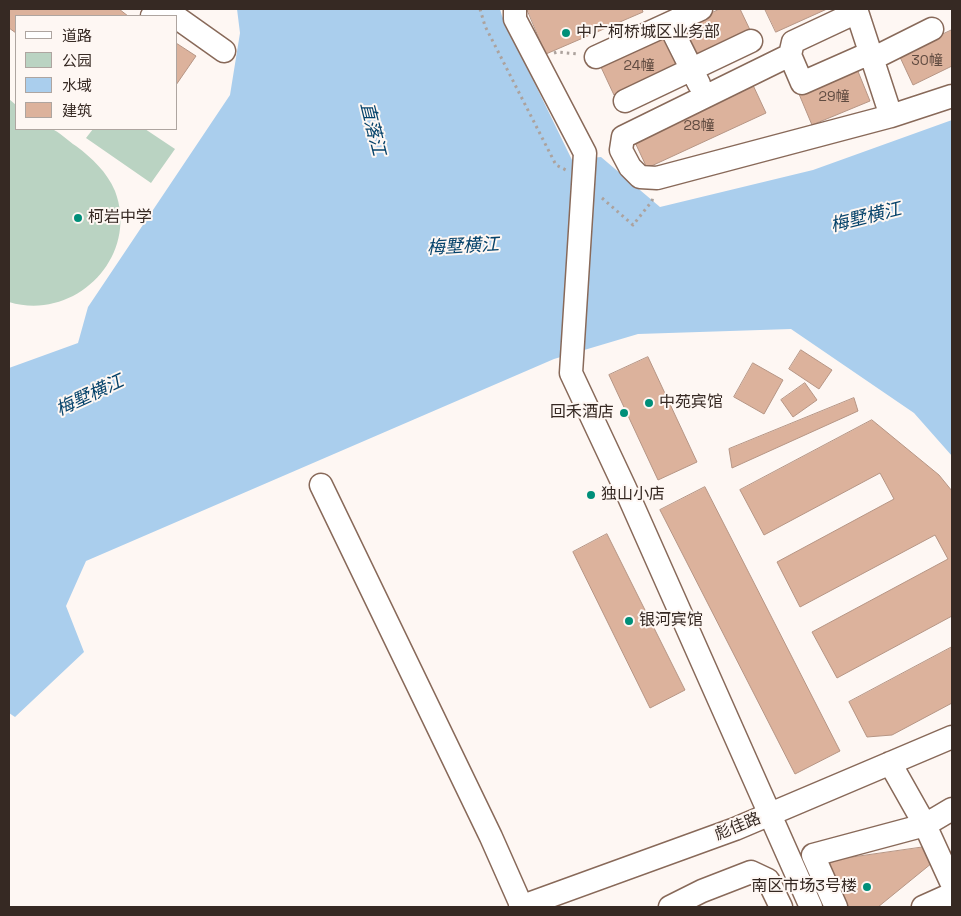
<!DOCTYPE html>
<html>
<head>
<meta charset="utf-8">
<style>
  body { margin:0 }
  #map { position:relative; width:961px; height:916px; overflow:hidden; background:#fef7f3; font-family:"Space Grotesk","Noto Sans SC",sans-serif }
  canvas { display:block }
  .frame { position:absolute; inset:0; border:10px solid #362923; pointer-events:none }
  .legend { position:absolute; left:15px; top:15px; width:162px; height:115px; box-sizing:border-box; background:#fef7f3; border:1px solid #aea5a0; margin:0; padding:6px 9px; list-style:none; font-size:15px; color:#362923 }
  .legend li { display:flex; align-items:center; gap:10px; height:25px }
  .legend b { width:25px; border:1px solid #aea5a0 }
</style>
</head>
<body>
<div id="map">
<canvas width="961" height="916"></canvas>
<div class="frame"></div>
<ul class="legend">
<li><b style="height:6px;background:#fff"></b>道路</li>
<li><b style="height:14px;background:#bad3c2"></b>公园</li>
<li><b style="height:14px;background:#aaceed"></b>水域</li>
<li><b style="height:14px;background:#dcb29c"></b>建筑</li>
</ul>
</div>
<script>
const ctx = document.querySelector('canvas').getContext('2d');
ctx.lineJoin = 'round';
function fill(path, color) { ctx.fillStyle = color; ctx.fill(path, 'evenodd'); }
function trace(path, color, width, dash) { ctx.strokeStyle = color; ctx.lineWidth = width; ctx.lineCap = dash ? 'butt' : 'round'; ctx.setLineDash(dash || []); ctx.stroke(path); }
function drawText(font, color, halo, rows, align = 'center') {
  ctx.font = font + ' "Space Grotesk","Noto Sans SC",sans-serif'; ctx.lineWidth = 4; ctx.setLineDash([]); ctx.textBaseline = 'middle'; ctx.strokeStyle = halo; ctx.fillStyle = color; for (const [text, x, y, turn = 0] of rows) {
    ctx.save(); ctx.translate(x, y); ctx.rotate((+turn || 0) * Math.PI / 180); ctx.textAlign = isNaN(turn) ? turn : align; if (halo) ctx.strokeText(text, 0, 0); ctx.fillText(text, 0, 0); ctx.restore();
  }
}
fill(new Path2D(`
  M9,99L16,105V129C25,129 42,126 51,129C59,131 68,141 76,146C92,158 107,172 115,191C140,257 75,322 9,302Z
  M93,129H145L175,149L151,183L86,138Z`), '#bad3c2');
fill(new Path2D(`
  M237,9H500L502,16L572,160L601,157L660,207L813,170L952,120V456L914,413L791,329L638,334L554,359L86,561L66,606L84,652L15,717L9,713V368L78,343L88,307L230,95L240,33Z`), '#aaceed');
const building = new Path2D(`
  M9,9H119L128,16H16V33L9,28Z
  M527,9H642L643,12L546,54Z
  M720,9H740L751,32L699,57L684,26Z
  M765,9H827L776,32Z
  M952,30V66L913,85L899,55Z
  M663,36L677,66L614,95L600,65Z
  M176,43L196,56L176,85Z
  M857,69L870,101L812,125L799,94Z
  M752,83L766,113L647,168L633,138Z
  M801,350L832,370L819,389L789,369Z
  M648,357L697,462L658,480L609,375Z
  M753,363L783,380L764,414L734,397Z
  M805,383L817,400L793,417L781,400Z
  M854,398L858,411L732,468L729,449Z
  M872,420L939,475L952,491V616L837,678L812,632L948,559L935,535L800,607L777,562L894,499L880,473L764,535L740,490Z
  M705,487L840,751L795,774L660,510Z
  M607,534L685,690L650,708L573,552Z
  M952,647V703L892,735L867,737L849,702Z
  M925,847L932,863L878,907H842L822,867L839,859Z`);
fill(building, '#dcb29c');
trace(building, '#b69584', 1);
const minor = new Path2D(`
  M515,9V19L585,153L571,373L625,488L811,907
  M856,9L891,116
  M857,12L793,42L790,55L623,137L621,150L630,167L640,177L657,178L891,116L952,96
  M152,16L157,9
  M176,17L224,51
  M669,24L699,84
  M790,55L802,83L870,53
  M596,57L701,9
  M872,59L932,29
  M625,101L751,41
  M321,485L491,837L522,907
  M890,763L925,825L952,884
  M520,907L735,829L952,737
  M670,907L702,891L751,872L768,880L781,907
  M836,907L813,855L925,825L952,809
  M923,907L952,894`);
trace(minor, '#886959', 25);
trace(new Path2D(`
  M480,9L485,26L556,165L566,170
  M554,53L557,52L578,54
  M602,198L633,225L652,201L653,196`), '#aca29d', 3, [2.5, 4]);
trace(minor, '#fff', 22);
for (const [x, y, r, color] of [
  [566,33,5,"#008f79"],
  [78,218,5,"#008f79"],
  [649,403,5,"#008f79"],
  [624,413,5,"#008f79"],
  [591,495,5,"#008f79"],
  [629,621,5,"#008f79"],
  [867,887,5,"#008f79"]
]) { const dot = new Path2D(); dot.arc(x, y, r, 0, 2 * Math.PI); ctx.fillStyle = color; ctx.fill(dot); trace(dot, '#fef7f3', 2); }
drawText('14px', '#604b41', null, [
  ["30幢",927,61],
  ["24幢",639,66],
  ["29幢",834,97],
  ["28幢",699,126]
]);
drawText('16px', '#362923', '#fef7f3', [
  ["中广柯桥城区业务部",576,33],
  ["柯岩中学",88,218],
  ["中苑宾馆",659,403],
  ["回禾酒店",614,413,"right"],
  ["独山小店",601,495],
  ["银河宾馆",639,621],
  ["南区市场3号楼",857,887,"right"]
], 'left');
drawText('16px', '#362923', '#fef7f3', [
  ["彪佳路",738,827,-22]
]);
drawText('italic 18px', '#06436b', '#fef7f3', [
  ["直落江",372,129,76],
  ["梅墅横江",866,218,-14],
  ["梅墅横江",463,247,-3],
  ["梅墅横江",90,396,-25]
]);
</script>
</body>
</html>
